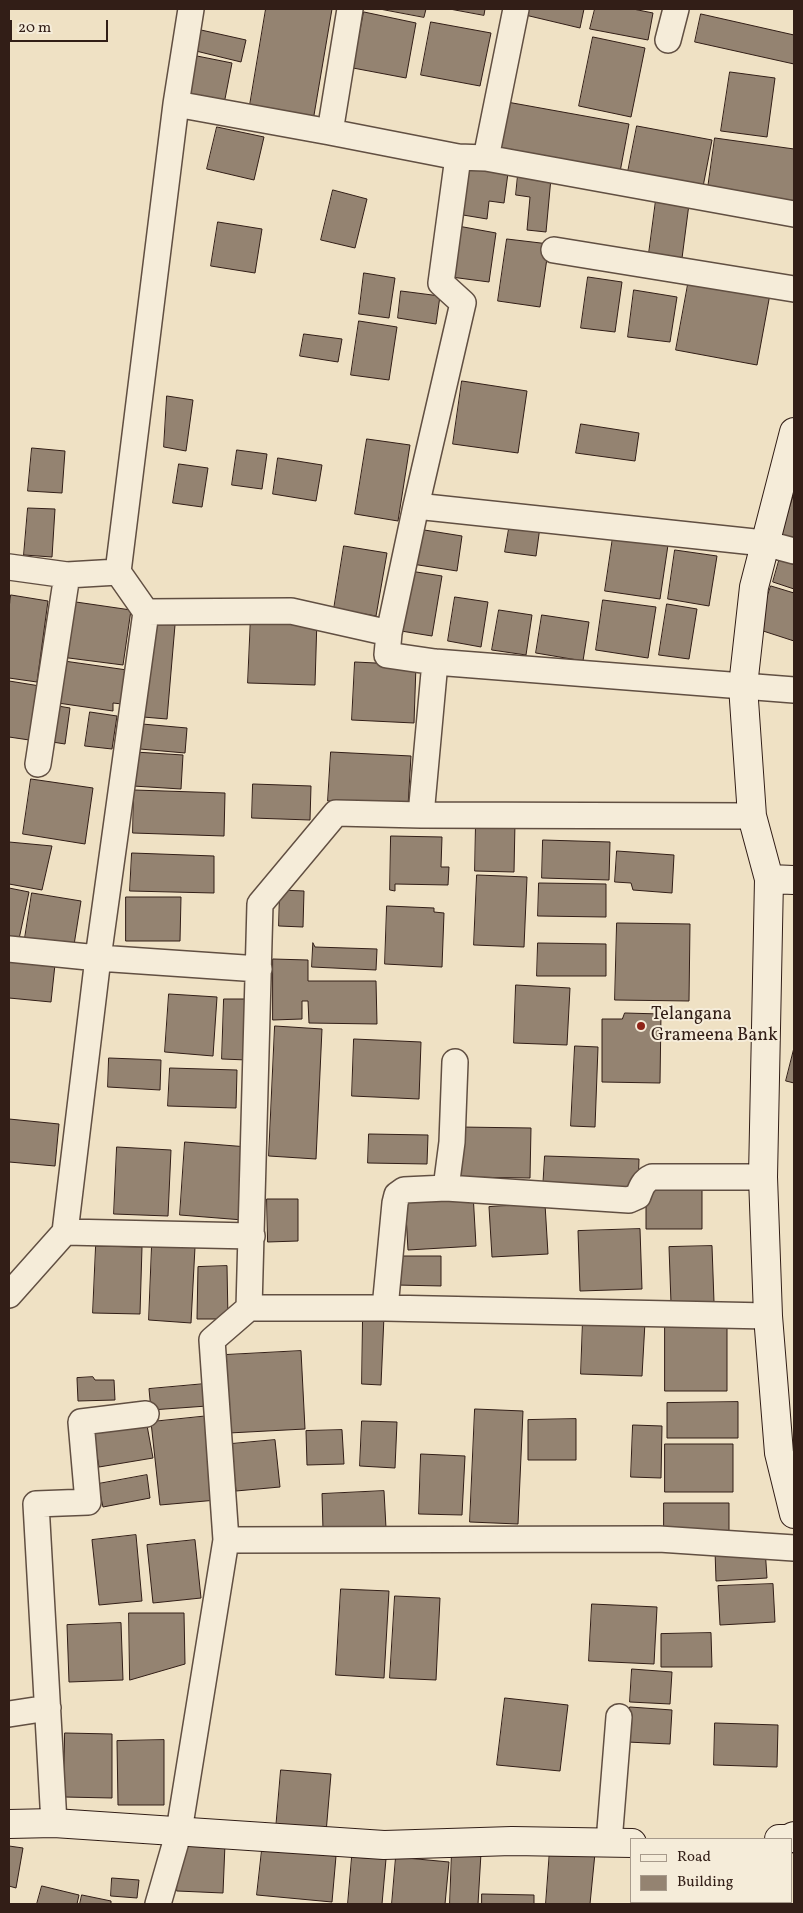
<!DOCTYPE html>
<html>
<head>
<meta charset="utf-8">
<style>
  body { margin:0 }
  #map { position:relative; width:803px; height:1913px; overflow:hidden; background:#efe1c4; font-family:Vollkorn,serif }
  canvas { display:block }
  .frame { position:absolute; inset:0; border:10px solid #321e17; pointer-events:none }
  .legend { position:absolute; left:630px; top:1838px; width:162px; height:65px; box-sizing:border-box; background:#f5ecd9; border:1px solid #a79a8b; margin:0; padding:6px 9px; list-style:none; font-size:15px; color:#321e17 }
  .legend li { display:flex; align-items:center; gap:10px; height:25px }
  .legend b { width:25px; border:1px solid #a79a8b }
  .scale { position:absolute; left:10px; top:20px; width:98px; height:22px; box-sizing:border-box; border:2px solid #321e17; border-top:0; padding-left:6px; font-size:15px; line-height:18px; white-space:nowrap; color:#321e17; -webkit-text-stroke:4px #f5ecd9; paint-order:stroke }
</style>
</head>
<body>
<div id="map">
<canvas width="803" height="1913"></canvas>
<div class="frame"></div>
<ul class="legend">
<li><b style="height:6px;background:#f5ecd9"></b>Road</li>
<li><b style="height:14px;background:#948371"></b>Building</li>
</ul>
<div class="scale">20 m</div>
</div>
<script>
const ctx = document.querySelector('canvas').getContext('2d');
ctx.lineJoin = 'round';
function fill(path, color) { ctx.fillStyle = color; ctx.fill(path, 'evenodd'); }
function trace(path, color, width, dash) { ctx.strokeStyle = color; ctx.lineWidth = width; ctx.lineCap = dash ? 'butt' : 'round'; ctx.setLineDash(dash || []); ctx.stroke(path); }
function drawText(font, color, halo, rows, align = 'center') {
  ctx.font = font + ' Vollkorn,serif'; ctx.lineWidth = 4; ctx.setLineDash([]); ctx.textBaseline = 'middle'; ctx.strokeStyle = halo; ctx.fillStyle = color; for (const [text, x, y, turn = 0] of rows) {
    ctx.save(); ctx.translate(x, y); ctx.rotate((+turn || 0) * Math.PI / 180); ctx.textAlign = isNaN(turn) ? turn : align; if (halo) ctx.strokeText(text, 0, 0); ctx.fillText(text, 0, 0); ctx.restore();
  }
}
const building = new Path2D(`
  M266,9H332L313,121L249,111Z
  M380,9H426L424,17Z
  M450,9H485L484,15Z
  M522,9H584L580,28L521,14Z
  M595,9H633L653,13L648,40L590,29Z
  M364,12L416,23L406,78L353,68Z
  M701,14L794,35V64L695,42Z
  M431,22L491,33L480,86L421,75Z
  M201,30L246,40L241,62L196,51Z
  M593,37L645,48L631,117L579,106Z
  M197,56L232,63L224,104L188,97Z
  M730,72L775,78L767,137L721,131Z
  M507,102L629,124L620,172L498,150Z
  M637,126L712,140L702,192L627,177Z
  M217,127L264,137L254,180L207,169Z
  M715,138L794,149V207L707,195Z
  M470,168L508,173L504,203L489,201L487,219L463,215Z
  M518,175L551,178L546,232L527,230L530,197L516,195Z
  M333,190L367,199L355,248L321,240Z
  M656,200L689,204L681,266L648,261Z
  M218,222L262,229L255,273L211,266Z
  M458,226L496,233L489,282L451,277Z
  M507,239L549,244L540,307L498,301Z
  M364,273L395,278L389,318L359,314Z
  M588,277L622,282L615,332L581,328Z
  M689,279L770,294L757,365L676,350Z
  M634,290L677,297L670,342L628,337Z
  M401,291L440,296L436,324L398,318Z
  M359,321L397,327L389,380L351,375Z
  M304,334L342,339L338,362L300,356Z
  M462,381L527,391L518,453L453,444Z
  M167,396L193,400L186,451L164,447Z
  M581,424L639,433L635,461L576,453Z
  M367,439L410,445L398,521L355,514Z
  M32,448L65,451L62,493L28,491Z
  M237,450L267,454L262,489L232,485Z
  M278,458L322,465L316,501L273,494Z
  M179,464L208,468L202,507L173,503Z
  M794,493V540L781,536Z
  M28,508L55,509L52,557L24,555Z
  M510,523L540,527L536,556L505,552Z
  M418,529L462,536L457,571L412,564Z
  M613,537L668,545L660,599L605,591Z
  M344,546L387,553L376,616L334,609Z
  M675,550L717,556L709,606L668,599Z
  M781,554L794,558V589L773,582Z
  M410,571L442,576L432,636L401,631Z
  M771,586L794,593V641L757,629Z
  M11,595L48,601L37,682L9,678V609Z
  M455,597L488,602L481,647L448,641Z
  M603,600L656,607L648,658L596,650Z
  M69,601L131,610L123,665L61,657Z
  M667,604L697,609L689,659L659,655Z
  M499,610L532,615L526,655L492,650Z
  M251,615L317,618L315,685L248,683Z
  M542,615L589,622L583,661L536,653Z
  M151,623L175,625L167,719L143,717Z
  M57,660L127,670L122,704L113,703V711L51,702Z
  M355,662L416,665L414,723L352,720Z
  M9,681L46,687L36,741L9,737Z
  M52,705L70,708L65,744L46,741Z
  M90,712L117,716L112,749L85,746Z
  M142,724L187,728L185,753L140,749Z
  M135,752L183,755L181,789L133,786Z
  M331,752L411,756L408,806L328,801Z
  M31,779L93,788L85,844L23,834Z
  M253,784L311,786L310,820L252,818Z
  M134,790L225,793L224,836L133,833Z
  M476,821L515,822L514,872L475,871Z
  M391,836L442,837L441,867H449L448,885L395,884V891L390,890Z
  M543,840L610,842L609,880L542,878Z
  M9,842L52,846L42,890L9,884Z
  M617,851L674,855L672,893L633,890L631,883L615,882Z
  M132,853L214,856V893L130,891Z
  M477,875L527,877L524,947L474,945Z
  M539,883L606,884V917L538,916Z
  M9,888L29,892L19,939L9,937Z
  M280,890L304,891L303,927L279,926Z
  M32,893L81,901L74,945L25,938Z
  M126,897H181L180,941H126Z
  M387,906L434,908V912L444,913L442,967L385,964Z
  M617,923L690,924L689,1001L615,1000Z
  M313,943L315,947L377,949L376,970L312,967Z
  M538,943L606,944V976H537Z
  M9,951L56,955L51,1002L9,998Z
  M273,959L308,960V981H376L377,1024L309,1023L308,1001H302V1019L273,1020Z
  M516,985L570,988L567,1045L514,1043Z
  M169,994L217,997L213,1056L165,1052Z
  M224,999H248L247,1060L222,1059Z
  M625,1013L661,1014L660,1083L602,1082V1019H622Z
  M275,1026L322,1029L316,1159L269,1156Z
  M354,1039L421,1042L419,1099L352,1096Z
  M575,1046L598,1047L595,1127L571,1126Z
  M794,1048V1083L786,1081Z
  M109,1058L161,1060L160,1090L108,1087Z
  M170,1068L237,1070L236,1108L168,1106Z
  M9,1119L59,1124L55,1166L9,1162Z
  M459,1127L531,1128L530,1178L458,1177Z
  M369,1134L428,1135L427,1164L368,1163Z
  M185,1142L248,1147L243,1220L180,1215Z
  M117,1147L171,1150L168,1216L114,1214Z
  M545,1156L639,1159L638,1192L543,1189Z
  M702,1188V1229H646V1189Z
  M473,1193L476,1246L408,1250L405,1197Z
  M267,1199H298V1241L268,1242Z
  M545,1204L548,1254L492,1257L489,1207Z
  M640,1229L642,1289L580,1291L578,1231Z
  M152,1245L195,1247L191,1323L149,1320Z
  M96,1246L142,1247L140,1314L93,1313Z
  M712,1246L714,1302L671,1303L669,1247Z
  M396,1256H441V1286L396,1285Z
  M227,1266L228,1319H197L198,1267Z
  M363,1316H384L381,1385L362,1384Z
  M665,1316H727V1391H665Z
  M583,1319L645,1322L642,1376L581,1374Z
  M301,1351L305,1429L229,1433L225,1355Z
  M93,1377L95,1380H114L115,1400L78,1401L77,1378Z
  M205,1384L207,1406L151,1410L149,1389Z
  M738,1402V1438H667V1403Z
  M475,1409L523,1411L518,1524L470,1522Z
  M209,1416L217,1500L160,1505L151,1422Z
  M576,1419V1460H528V1420Z
  M146,1420L153,1458L99,1467L92,1429Z
  M362,1421L397,1422L395,1468L360,1466Z
  M633,1425L662,1426L661,1478L631,1477Z
  M342,1430L344,1464L307,1465L306,1431Z
  M275,1440L280,1487L236,1491L231,1444Z
  M665,1444H733V1492H665Z
  M421,1454L465,1456L462,1515L419,1514Z
  M147,1475L150,1498L103,1507L98,1484Z
  M384,1491L386,1528L323,1530L322,1494Z
  M664,1503H729V1532H664Z
  M136,1535L142,1601L99,1605L92,1540Z
  M195,1540L201,1598L153,1603L147,1545Z
  M765,1548L767,1578L716,1581L715,1550Z
  M773,1584L775,1622L720,1625L718,1586Z
  M341,1589L389,1591L384,1678L336,1675Z
  M395,1596L440,1598L436,1680L390,1678Z
  M592,1604L657,1607L654,1664L589,1661Z
  M129,1613H184L185,1664L130,1680Z
  M121,1623L123,1680L69,1682L67,1625Z
  M711,1633L712,1667H661V1634Z
  M632,1669L672,1672L670,1704L630,1702Z
  M505,1698L568,1705L560,1771L497,1765Z
  M630,1707L672,1710L670,1744L627,1742Z
  M715,1723L778,1725L777,1767L714,1765Z
  M65,1733L112,1734V1798L64,1797Z
  M164,1740V1805H118L117,1741Z
  M281,1770L331,1774L326,1833L276,1829Z
  M180,1842L225,1844L223,1893L177,1891Z
  M9,1846L23,1848L16,1888L9,1886Z
  M550,1849L595,1853L590,1904H546Z
  M262,1850L336,1856L332,1902L257,1895Z
  M452,1851L481,1853L478,1904H450Z
  M352,1857L386,1859L382,1904H348Z
  M396,1857L449,1862L445,1904H392Z
  M112,1878L139,1880L137,1898L111,1896Z
  M42,1886L79,1895L77,1904H37Z
  M482,1894L534,1895V1904H482Z
  M82,1895L111,1901V1904H80Z`);
fill(building, '#948371');
trace(building, '#321e17', 1);
const minor = new Path2D(`
  M350,9L330,132L458,157L486,158L794,214
  M668,40L676,9
  M176,104L330,132
  M458,157L441,283L463,303L416,506L389,633L387,655L435,662L794,690
  M486,158L516,9
  M554,250L794,289
  M416,506L764,543L794,551
  M9,567L67,575L118,572L146,612L291,611L389,633
  M118,572L176,104L191,9
  M38,764L67,575
  M421,815L435,662
  M9,949L98,958L259,969
  M446,1188L452,1142L455,1062
  M65,1232L252,1236
  M9,1295L65,1232L98,958L146,612
  M249,1308H385L768,1316
  M385,1308L395,1203L397,1195L404,1190L446,1188L629,1200L638,1196C641,1188 643,1181 652,1177H763
  M226,1540L659,1539L794,1548
  M9,1714L48,1708
  M54,1823L36,1504L88,1502L81,1422L146,1414
  M609,1842L619,1717
  M158,1904L179,1831L226,1540L212,1340L249,1308L260,904L336,813L421,815L752,816
  M645,1904V1902`);
const secondary = new Path2D(`
  M794,432L754,587L743,686L752,816L769,879L763,1177L768,1316L779,1453L794,1514
  M769,879L794,880
  M9,1824L54,1823L384,1845L512,1841L632,1843
  M779,1839H788L794,1836`);
trace(minor, '#614f42', 28);
trace(secondary, '#321e17', 30);
trace(minor, '#f5ecd9', 25);
trace(secondary, '#f5ecd9', 28);
for (const [x, y, r, color] of [
  [641,1026,5,"#8f2418"]
]) { const dot = new Path2D(); dot.arc(x, y, r, 0, 2 * Math.PI); ctx.fillStyle = color; ctx.fill(dot); trace(dot, '#f5ecd9', 2); }
drawText('18px', '#321e17', '#f5ecd9', [
  ["Telangana",651,1016],
  ["Grameena Bank",651,1037]
], 'left');
</script>
</body>
</html>
